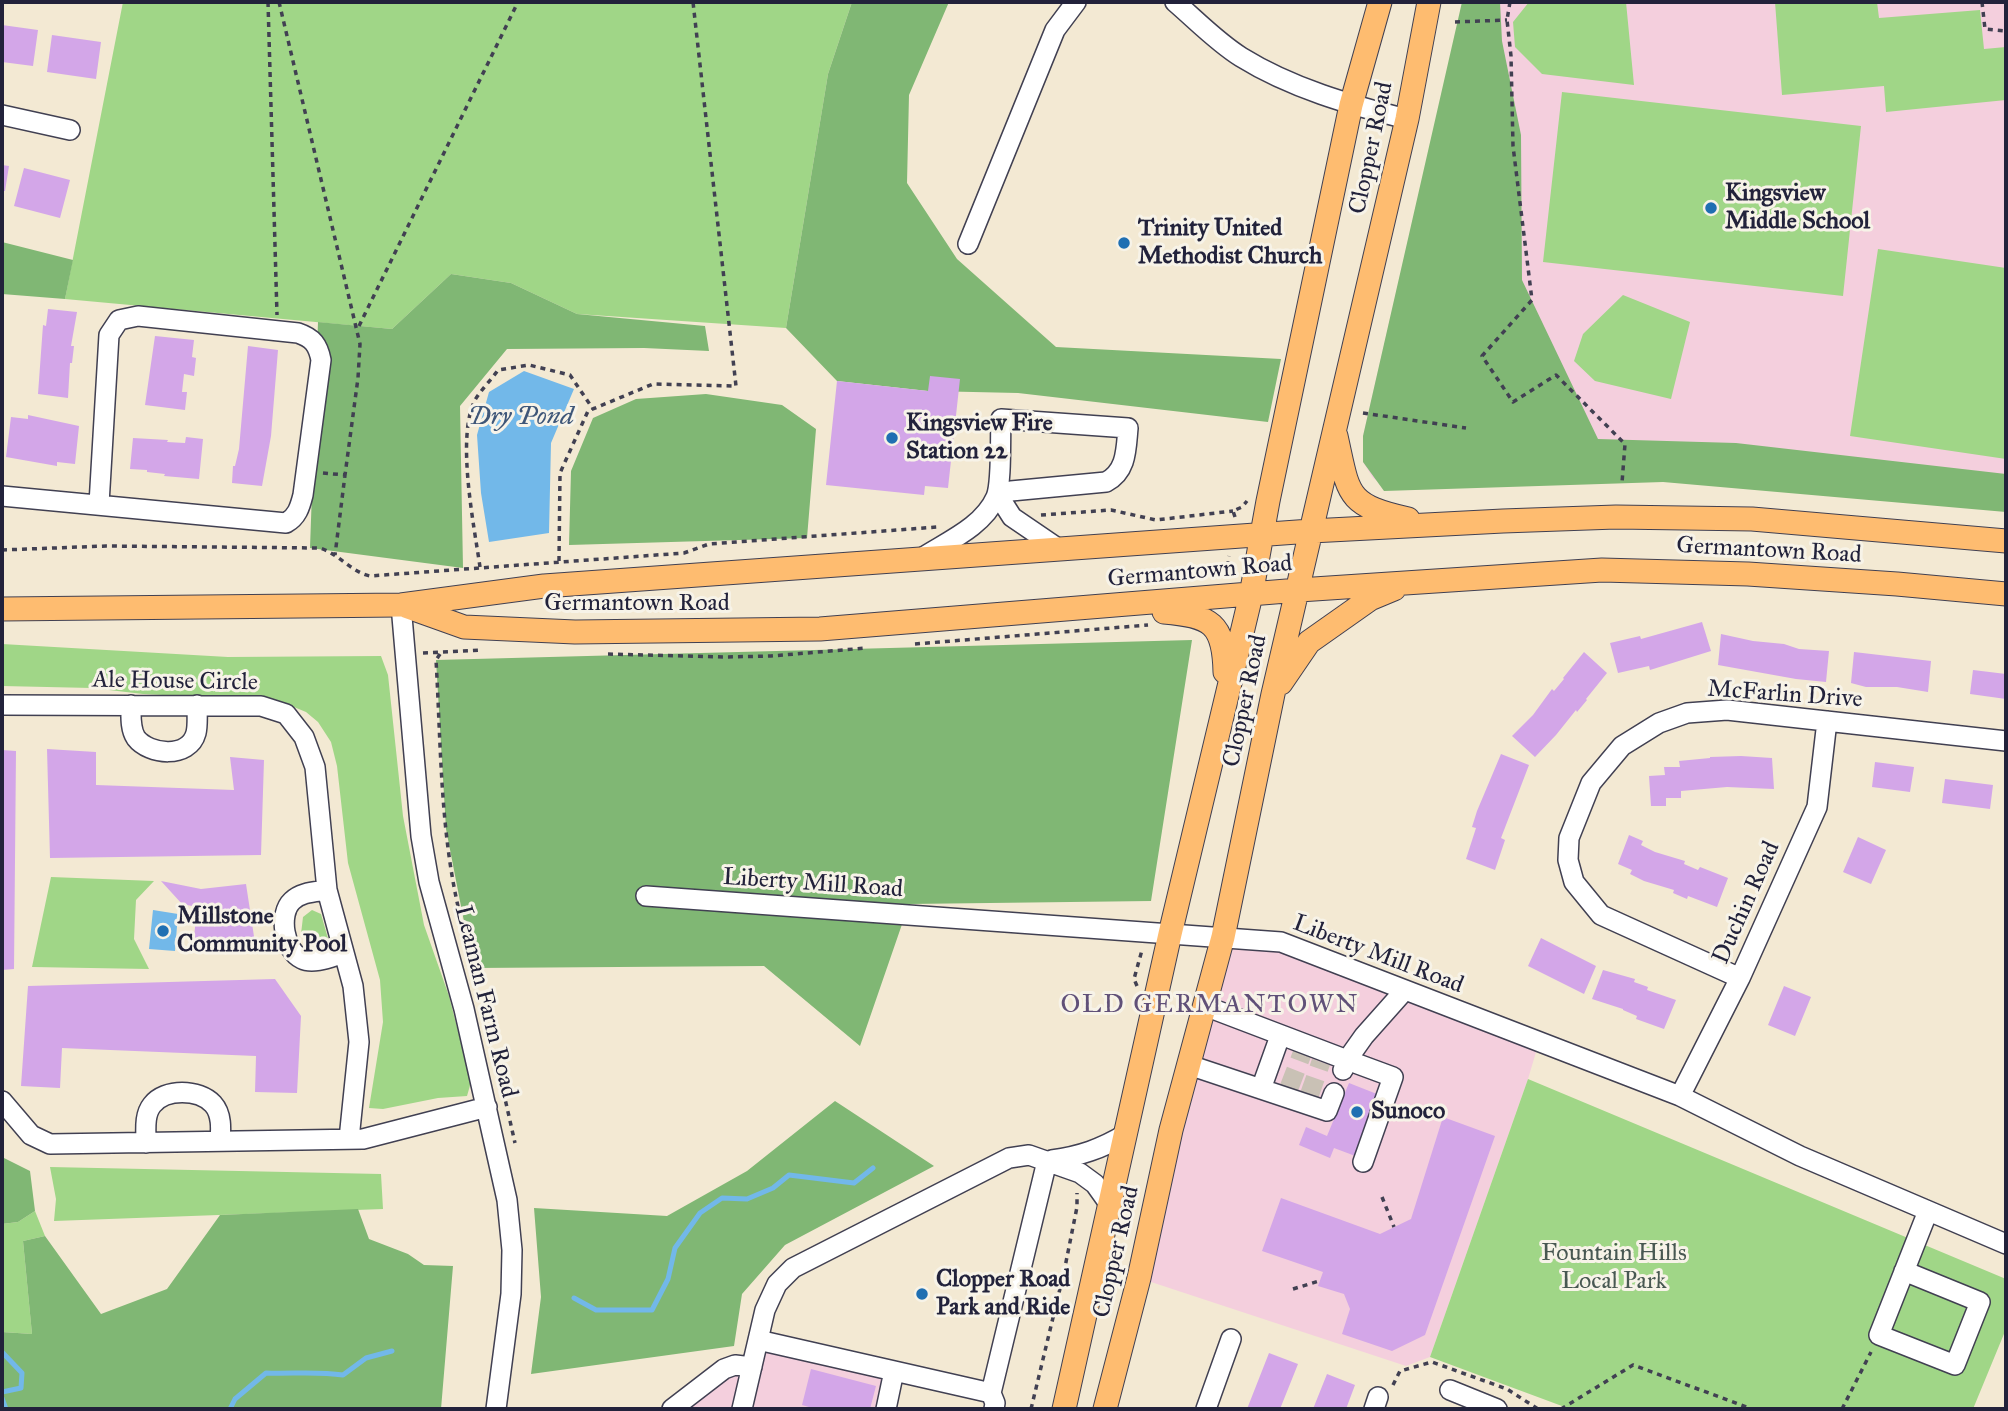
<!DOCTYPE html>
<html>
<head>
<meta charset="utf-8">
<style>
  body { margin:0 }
  #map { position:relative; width:2008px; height:1411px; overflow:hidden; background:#f3e9d3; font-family:"IM FELL Great Primer",serif }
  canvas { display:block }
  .frame { position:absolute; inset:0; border:4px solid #22223b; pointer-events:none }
</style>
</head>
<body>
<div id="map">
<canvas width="2008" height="1411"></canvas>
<div class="frame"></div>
</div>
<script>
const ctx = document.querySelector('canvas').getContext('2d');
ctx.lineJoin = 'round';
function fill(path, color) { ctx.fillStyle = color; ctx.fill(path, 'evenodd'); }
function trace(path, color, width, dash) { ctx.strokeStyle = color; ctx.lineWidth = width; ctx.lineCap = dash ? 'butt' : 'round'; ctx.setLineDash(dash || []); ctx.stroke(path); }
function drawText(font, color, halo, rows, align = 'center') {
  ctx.font = font + ' "IM FELL Great Primer",serif'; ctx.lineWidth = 6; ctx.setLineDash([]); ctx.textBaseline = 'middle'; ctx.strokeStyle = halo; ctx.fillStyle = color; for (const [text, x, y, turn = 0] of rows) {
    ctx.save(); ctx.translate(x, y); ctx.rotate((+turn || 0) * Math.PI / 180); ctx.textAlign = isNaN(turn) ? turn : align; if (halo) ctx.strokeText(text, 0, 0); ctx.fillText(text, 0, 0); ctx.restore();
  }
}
fill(new Path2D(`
  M1463,2H2006V509L1721,479L1380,483L1373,478L1363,462V436Z
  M1223,937L1281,942L1539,1042L1528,1079L1430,1357L1406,1366L1139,1278Z
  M758,1340L894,1371L886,1409H672L724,1369L752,1367Z`), '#f4cfdd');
fill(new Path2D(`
  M123,2H852L828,74L786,328L577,314L511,283L451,274L392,329L65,299Z
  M1529,2H1626L1634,85L1542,74L1515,47L1513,22Z
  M1775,2H1877L1879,18L1980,10L1984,49L2006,47V100L1886,112L1884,86L1782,95Z
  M1562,92L1861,126L1843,296L1543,262Z
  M1878,249L2006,268V459L1850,436Z
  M1623,295L1690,322L1671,399L1595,381L1574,361L1583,334Z
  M2,644L228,657L381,656L388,675L403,816L424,925L449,996L471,1082L467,1096L438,1098L383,1109L369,1108L383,1022L380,980L348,863L337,766L331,742L318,722L306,712L277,700L246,697L221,698L143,694L92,688L2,686Z
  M51,877L154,881L136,900L134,939L149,969L32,967Z
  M312,910L321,914L329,942L319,949L311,945L301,934L303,917Z
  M1528,1079L2006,1279V1329L1973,1409H1570L1430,1357Z
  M50,1167L381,1174L383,1209L54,1221L56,1199Z
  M35,1211L45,1236L23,1241L32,1334L2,1332V1224L18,1222Z`), '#a0d687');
fill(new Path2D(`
  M852,2H949L909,95L907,183L957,259L1056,347L1281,359L1268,422L1018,393L928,391L837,381L786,328L828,74Z
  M1462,2H1500L1502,41L1521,135L1522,280L1598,439L1736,443L2006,474V512L1663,482L1384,491L1363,462V436Z
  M2,242L73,260L65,299L2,294Z
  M451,274L511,283L577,314L705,326L709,351L644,348L507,349L460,406L463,568L310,548L318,322L392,329Z
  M706,394L782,405L816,429L807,538L569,545L571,471L593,418L636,399Z
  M1192,640L1151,901L909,904L860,1046L764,966L473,968L446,829L436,660Z
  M835,1101L934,1166L785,1245L742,1294L734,1346L531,1374L541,1297L534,1208L667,1216L747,1171Z
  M2,1157L30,1171L35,1211L18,1222L2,1224Z
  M358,1209L369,1239L408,1254L424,1265L453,1266L441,1409H2V1332L32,1334L23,1241L45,1236L101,1314L167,1289L220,1215Z`), '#80b774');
fill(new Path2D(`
  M524,371L574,389L551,443L549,533L489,542L481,493L477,435L489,392Z
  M153,910L178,914L175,951L149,949Z`), '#72b8e9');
trace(new Path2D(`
  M574,1298L596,1310H652L668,1279L675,1248L700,1213L722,1198L747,1199L773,1188L789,1175L854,1183L873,1168
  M2,1352L22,1373L21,1388L2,1392
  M2,1398L6,1409
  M230,1409L235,1399L266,1373C292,1374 317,1371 343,1375L366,1358L392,1351`), '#72b8e9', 5);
fill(new Path2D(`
  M2,25L38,30L33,66L2,62Z
  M52,35L101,42L96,79L47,72Z
  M2,165L9,166L5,191H2Z
  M24,168L70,180L60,218L14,206Z
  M48,309L77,312L71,346H74L72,363H70L68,398L38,394L43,325L46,326Z
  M155,336L194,340L192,357L196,358L194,376L184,374L182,392H187L185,410L145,405Z
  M248,346L278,350L271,436L262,486L232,483L233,466H235L239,449Z
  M930,376L960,379L948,488L925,486L924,495L826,485L837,381L928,391Z
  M28,415L79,426L75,464L57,462V466L6,457L11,417L28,419Z
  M186,437L203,439L199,479L164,476L165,474L147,472V470L130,469L133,438L168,440L167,442L185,443Z
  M1702,622L1711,651L1650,670L1649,666L1618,673L1610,643L1640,636L1641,639Z
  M1721,634L1753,641L1784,644L1799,649L1829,651L1826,682L1796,679L1718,665Z
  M1584,652L1607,673L1586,699L1587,700L1577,712L1576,710L1556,735L1535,757L1512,736L1533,715L1552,689L1554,691L1564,679L1563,678Z
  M1854,652L1931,661L1928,692L1897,687H1866L1851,683Z
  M1973,670L2006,674V699L1970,694Z
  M47,749L96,752V785L234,790L230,757L264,760L261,855L50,858Z
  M2,750L16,751L14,969L2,970Z
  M1501,754L1529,765L1501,838L1505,840L1495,870L1466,859L1476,828L1472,827L1477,811Z
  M1741,756L1772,758L1774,789L1727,787L1681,791V798H1666V806H1651L1649,776L1665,775L1664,767H1680L1679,761L1710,758V757Z
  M1875,762L1914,767L1910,792L1872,787Z
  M1945,779L1993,785L1990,809L1942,803Z
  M1629,835L1643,841L1641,845L1655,852L1685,861L1684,864L1698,870L1700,867L1728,878L1717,907L1688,896L1687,899L1673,893L1674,890L1644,881L1630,874L1632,870L1618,864Z
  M1858,837L1886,850L1871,884L1843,872Z
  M161,881L201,889L246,884L255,943L238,951L193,948L197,907L182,904Z
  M1541,938L1596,966L1584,994L1528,966Z
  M1603,970L1635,979L1634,982L1648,987L1647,990L1676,1000L1664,1029L1636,1019L1637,1016L1623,1010V1009L1592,999Z
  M275,979L301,1016L297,1093L255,1092L256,1056L62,1048L60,1088L21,1086L28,986Z
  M1784,986L1811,997L1795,1036L1768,1025Z
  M1349,1083L1382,1096L1358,1157L1334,1148L1330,1158L1299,1145L1306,1127L1327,1136Z
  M1443,1117L1495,1136L1425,1335L1392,1351L1342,1334L1350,1309L1344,1294L1318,1286L1323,1272L1262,1251L1281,1198L1380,1234L1411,1219Z
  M1269,1353L1298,1364L1280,1409H1247Z
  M811,1369L876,1386L870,1409H816L802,1405Z
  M1327,1374L1355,1385L1346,1409H1313Z`), '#d3a6e8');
trace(new Path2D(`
  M1289,1088L1302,1054
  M1309,1096L1321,1062`), '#c9c1b5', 19, [19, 10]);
const minor = new Path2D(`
  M1175,2C1196,20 1217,42 1241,57C1291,88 1350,105 1407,119
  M2,115L70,130
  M968,244L1055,30L1076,2
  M998,495L1012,517L1059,549
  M2,496L286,523C297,517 300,507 303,495L321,360C318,345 313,338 298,333L138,316L119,320L109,335L99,504
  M920,559C946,542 983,527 996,497C1002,483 1000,437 1001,419L1128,428C1126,449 1127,471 1106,482L1011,491L998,495
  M401,605L421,836L429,882L464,1009L507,1200L512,1250L511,1294L496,1409
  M2,705L261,706L286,714L304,737L315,767L327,890L353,986L359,1042L349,1139
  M131,705C131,716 130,729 136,738C149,755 189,759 196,733C198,725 197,714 197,705
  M327,890C315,892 301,892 292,901C278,914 284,951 302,959C314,965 333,956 344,953
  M646,896L1281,942L1680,1096L1800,1156L2006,1244
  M1740,978L1601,915L1574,882L1568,860L1569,838L1591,783L1622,746L1659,723L1687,713L1727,710L2006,741
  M1205,1006L1347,1060L1364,1036L1404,991
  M1189,1065L1327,1111L1334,1093
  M1343,1070L1347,1060L1393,1077L1363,1162
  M1261,1089L1280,1036
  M1680,1096L1740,978L1817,807L1827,721
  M2,1101L31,1135L50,1144L363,1139L487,1107
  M146,1143C146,1130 144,1115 152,1105C165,1088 199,1089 213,1104C222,1114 221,1129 220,1141
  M1052,1160C1080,1156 1101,1149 1126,1134
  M1904,1271L1980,1302L1955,1365L1879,1335L1928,1211
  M758,1340L991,1393
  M1450,1390L1497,1409
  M672,1409L724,1369L735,1365L752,1367
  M742,1409L765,1310L777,1284L793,1268L1009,1158L1029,1155L1080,1173L1095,1184L1110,1205
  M886,1409L894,1371
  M994,1409L995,1403L991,1393L1047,1161
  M1206,1409L1231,1339
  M1374,1409L1378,1397`);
const major = new Path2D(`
  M1336,436C1349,494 1345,505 1408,519
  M408,607L464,627L575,632L820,629L1299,590L1602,570L1748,574L1897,584L2006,594
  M2,609L401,605L544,586L1311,531L1503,521L1616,517L1752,519L2006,541
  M1164,612C1211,616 1224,623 1225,672
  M1281,683L1309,642L1370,599L1394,589
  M1064,1409L1170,934L1251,595L1268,501L1351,105L1380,2
  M1105,1409L1139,1278L1171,1130L1223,937L1273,694L1407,119L1429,2`);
trace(minor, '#414052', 22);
trace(major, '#414052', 25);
trace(new Path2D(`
  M268,2L277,315
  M279,2L360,344L358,378L345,475
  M1510,2L1507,20L1511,56L1513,146L1532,300L1482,356L1513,402L1556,375L1625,444L1622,483
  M1982,2L1985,29L2006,31
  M1455,22L1507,20
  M359,326L518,2
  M1363,413L1466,428
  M323,473L345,475L335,555
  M1041,515L1111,510L1156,520L1233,511
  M1235,517L1233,511L1242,507L1247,501
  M2,550L106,546L320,548C339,554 351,572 370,576L684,553L709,544L937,527
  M559,561L560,473L588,411L653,384L736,386L693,2
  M480,567C474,525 456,437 475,400C481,390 491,380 498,370L529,365L570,375L593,409
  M1226,576L1229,556
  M915,644L1148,625
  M423,653L481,650
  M440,654L436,660C441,745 440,832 460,915
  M608,654L723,657L771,656L866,648
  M1137,986L1134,979L1142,950
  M499,1072L515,1143
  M1382,1197L1394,1227
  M1293,1289L1319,1281
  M1036,1305L1055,1309
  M1393,1385L1400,1371L1432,1362L1507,1389L1538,1409
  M1031,1409L1064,1272L1077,1207V1193
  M1561,1409L1633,1365L1752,1409
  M1842,1409L1871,1352`), '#414052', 3.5, [5, 5]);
trace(minor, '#fff', 19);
trace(major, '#febc70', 23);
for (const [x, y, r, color] of [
  [1711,208,7,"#1f6fb2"],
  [1124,243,7,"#1f6fb2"],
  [892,438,7,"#1f6fb2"],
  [163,931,7,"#1f6fb2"],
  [1357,1112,7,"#1f6fb2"],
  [922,1294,7,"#1f6fb2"]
]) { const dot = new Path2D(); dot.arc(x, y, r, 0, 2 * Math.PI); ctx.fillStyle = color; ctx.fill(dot); trace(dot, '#f7f3e8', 2.5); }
drawText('24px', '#22223b', '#f7f3e8', [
  ["Clopper Road",1372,148,-78],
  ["Germantown Road",1769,551,3],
  ["Germantown Road",1200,572,-5],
  ["Germantown Road",637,604],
  ["Ale House Circle",175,682,1],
  ["McFarlin Drive",1785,695,4],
  ["Clopper Road",1246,701,-78],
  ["Liberty Mill Road",813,884,4],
  ["Duchin Road",1747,903,-66],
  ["Liberty Mill Road",1378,955,21],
  ["Leaman Farm Road",485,1002,76],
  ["Clopper Road",1117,1252,-77]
]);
drawText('bold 24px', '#22223b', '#f7f3e8', [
  ["Kingsview",1725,194],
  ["Middle School",1725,222],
  ["Trinity United",1138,229],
  ["Methodist Church",1138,257],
  ["Kingsview Fire",906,424],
  ["Station 22",906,452],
  ["Millstone",177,917],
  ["Community Pool",177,945],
  ["Sunoco",1371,1112],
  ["Clopper Road",936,1280],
  ["Park and Ride",936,1308]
], 'left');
drawText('24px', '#485852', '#f7f3e8', [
  ["Fountain Hills",1614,1254],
  ["Local Park",1614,1282]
]);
drawText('italic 26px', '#3e5678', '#f7f3e8', [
  ["Dry Pond",521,418]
]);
ctx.letterSpacing = '2px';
drawText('26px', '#605078', '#f7f3e8', [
  ["OLD GERMANTOWN",1210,1006]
]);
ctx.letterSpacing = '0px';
</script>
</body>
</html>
